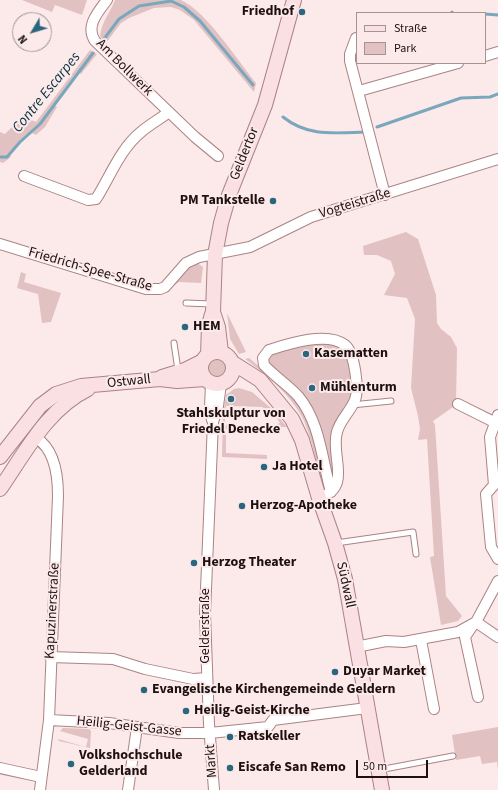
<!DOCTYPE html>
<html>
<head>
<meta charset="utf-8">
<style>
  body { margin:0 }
  #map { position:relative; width:498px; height:790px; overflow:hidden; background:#fceaea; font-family:"Source Sans 3",sans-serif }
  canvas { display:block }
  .legend { position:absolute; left:356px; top:12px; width:130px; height:52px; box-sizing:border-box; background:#fceaea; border:1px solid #a39393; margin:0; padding:5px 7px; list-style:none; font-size:12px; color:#1e1010 }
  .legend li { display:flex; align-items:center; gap:8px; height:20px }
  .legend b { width:20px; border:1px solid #a39393 }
  .north { position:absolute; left:12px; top:12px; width:40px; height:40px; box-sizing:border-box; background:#fceaea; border:1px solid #a39393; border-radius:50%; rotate:232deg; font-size:11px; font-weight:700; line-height:16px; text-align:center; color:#1e1010 }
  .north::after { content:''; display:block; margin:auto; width:14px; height:18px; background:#2b667e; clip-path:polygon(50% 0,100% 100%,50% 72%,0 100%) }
  .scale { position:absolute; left:356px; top:760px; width:72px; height:18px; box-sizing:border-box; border:2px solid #1e1010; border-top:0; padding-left:5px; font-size:12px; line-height:14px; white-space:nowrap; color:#1e1010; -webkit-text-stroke:3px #fceaea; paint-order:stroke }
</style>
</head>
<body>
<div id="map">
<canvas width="498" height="790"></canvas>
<ul class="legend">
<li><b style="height:5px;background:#fae0e2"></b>Straße</li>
<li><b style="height:11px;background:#e1c1c2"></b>Park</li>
</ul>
<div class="north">N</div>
<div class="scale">50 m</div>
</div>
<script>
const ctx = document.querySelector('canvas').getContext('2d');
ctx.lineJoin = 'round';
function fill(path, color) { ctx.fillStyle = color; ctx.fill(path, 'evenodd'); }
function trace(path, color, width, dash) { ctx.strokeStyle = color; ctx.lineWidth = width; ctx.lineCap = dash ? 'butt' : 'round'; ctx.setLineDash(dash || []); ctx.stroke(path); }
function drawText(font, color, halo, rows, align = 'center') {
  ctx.font = font + ' "Source Sans 3",sans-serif'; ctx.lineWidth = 4; ctx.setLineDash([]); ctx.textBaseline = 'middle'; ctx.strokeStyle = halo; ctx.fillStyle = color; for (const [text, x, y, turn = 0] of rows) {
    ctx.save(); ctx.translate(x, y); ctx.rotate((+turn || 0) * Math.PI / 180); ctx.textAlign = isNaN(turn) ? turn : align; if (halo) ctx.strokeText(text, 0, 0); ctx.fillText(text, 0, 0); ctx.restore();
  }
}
fill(new Path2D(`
  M22,0H87L82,15L55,5L52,12Z
  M115,0H181C207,12 237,60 256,83L254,92L194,20L180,10L171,7L154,8L129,18L121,23L106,43L100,36C102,21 110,13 115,0Z
  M90,50L97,54L81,74L79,73L54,105L57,107L45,127L36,135L32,133L20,142L10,156L11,157L3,163L0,162V132L5,134L21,118H27L36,122Z
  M406,232L418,239L436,295L437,323L441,329L451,337L457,348L456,405L433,421L435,425L446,596L462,616L458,621L441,625L430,557L434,556L427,439L418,440L420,429L418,416L411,388L415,319L407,298L384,295L395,274L391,261L377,255H364L363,246Z
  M197,263L203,267L201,283L179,282L173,286L191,265Z
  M21,272L26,274L24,282L61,293L51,322L42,323L38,294L17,288Z
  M227,313L246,352L239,354L230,339Z
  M332,343L341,346L350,358L353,395L341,416L333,481L319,433L268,362C275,341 315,344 332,343Z
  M249,358L289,391L310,421L325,485L322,487C317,465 313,442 304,421C292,396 267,375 245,359Z
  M208 368a9 9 0 1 1 18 0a9 9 0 1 1-18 0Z
  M239,388L252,392L272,409L263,410V407L226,406V409H224L226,395L234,389Z
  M278,416L287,427H280L276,431L226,429V453L267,455V459L222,457L223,418H225V425L269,427L280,423L276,417Z
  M498,727V770L497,762L482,764L480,756L456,760L452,735Z
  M63,728L89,729L91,731L90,748L59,741L58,739L86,747L88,739L60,731Z`), '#e1c1c2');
trace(new Path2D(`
  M452,12L453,13
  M485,14L498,15
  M104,39L119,19L139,6L171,1L184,7L200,21L253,85
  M283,117C308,137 334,133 365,132
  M377,127L461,98L490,97L498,94
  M0,157H7L20,142L40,124L93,53`), '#7ba7bc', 3);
const lane = new Path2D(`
  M186,303L212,304
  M174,343L178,370
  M352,405L391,401
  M336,543L413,532L416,554
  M379,770L453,756`);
const street = new Path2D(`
  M107,0C98,12 85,26 95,41L195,137L218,156
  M356,38L350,54V61L385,195
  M485,56L498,52
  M359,91L458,63
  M24,176L88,200L96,199C110,177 120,149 141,132C149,125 160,119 169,112
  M0,244L146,289H160L165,287L186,263L199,257L250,247L311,217L498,159
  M211,383L210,408L212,420
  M458,404L498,424
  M498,415L490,437L494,485L486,494L491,547L498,559
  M36,438C55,449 58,477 58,496L49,720L40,790
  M319,498C353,487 330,456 337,432C340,420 350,412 355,400C359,389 355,353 345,345C327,331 288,344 269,350L263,358L264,365C274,376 288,385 298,396C320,422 322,460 331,492
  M476,622L498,637
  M473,625L465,637L478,697
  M421,640L434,709
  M356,647L386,641L404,642L458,632L476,622L498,581
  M50,657L113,659L145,669L193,679L207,678
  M49,720L109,723L179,733H210L268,727L273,720L367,708
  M0,768L41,777
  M128,790L137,727
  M214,790L209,724L205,613L213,422L218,406L221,384`);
const secondary = new Path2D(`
  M201 368a16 16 0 1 1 32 0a16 16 0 1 1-32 0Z
  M221,352L218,327L213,312L215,255L221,223L229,195L265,105L294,0
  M208,355L209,325L212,314
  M233,363L260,380L292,419L302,440L319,498L335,543L345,579L382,790
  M162,377L185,370L203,361
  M0,457L40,406L56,394L81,386L160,379L177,381L205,379
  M0,489C25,453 47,409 88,389`);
trace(lane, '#ab8384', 7);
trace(street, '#ab8384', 12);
trace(secondary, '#ab8384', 16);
trace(lane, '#fff', 5);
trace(street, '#fff', 10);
trace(secondary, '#fae0e2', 14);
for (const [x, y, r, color] of [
  [302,12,4,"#2b667e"],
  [273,201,4,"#2b667e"],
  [185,327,4,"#2b667e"],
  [306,354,4,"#2b667e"],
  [312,388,4,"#2b667e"],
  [231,399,4,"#2b667e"],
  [264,467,4,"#2b667e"],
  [242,506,4,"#2b667e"],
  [194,563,4,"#2b667e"],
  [335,672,4,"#2b667e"],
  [144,690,4,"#2b667e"],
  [186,711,4,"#2b667e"],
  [230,737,4,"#2b667e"],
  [71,764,4,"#2b667e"],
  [230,768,4,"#2b667e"]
]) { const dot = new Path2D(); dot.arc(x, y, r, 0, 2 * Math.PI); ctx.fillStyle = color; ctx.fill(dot); trace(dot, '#fceaea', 1.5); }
drawText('bold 14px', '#1e1010', '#fceaea', [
  ["Friedhof",294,12,"right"],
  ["PM Tankstelle",265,201,"right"],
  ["HEM",193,327],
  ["Kasematten",314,354],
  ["Mühlenturm",320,388],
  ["Stahlskulptur von",231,414,"center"],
  ["Friedel Denecke",231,430,"center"],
  ["Ja Hotel",272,467],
  ["Herzog-Apotheke",250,506],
  ["Herzog Theater",202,563],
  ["Duyar Market",343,672],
  ["Evangelische Kirchengemeinde Geldern",152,690],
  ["Heilig-Geist-Kirche",194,711],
  ["Ratskeller",238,737],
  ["Volkshochschule",79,756],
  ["Gelderland",79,772],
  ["Eiscafe San Remo",238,768]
], 'left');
drawText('14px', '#1e1010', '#fceaea', [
  ["Am Bollwerk",124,68,45],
  ["Geldertor",245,154,-68],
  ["Vogteistraße",355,204,-17],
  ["Friedrich-Spee-Straße",90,270,16],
  ["Ostwall",129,382,-6],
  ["Südwall",345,585,78],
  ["Kapuzinerstraße",53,611,-87],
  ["Gelderstraße",206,626,-90],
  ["Heilig-Geist-Gasse",129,727,6],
  ["Markt",212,761,-94]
]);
drawText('italic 15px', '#052f3f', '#fceaea', [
  ["Contre Escarpes",47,93,-51]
]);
</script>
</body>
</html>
